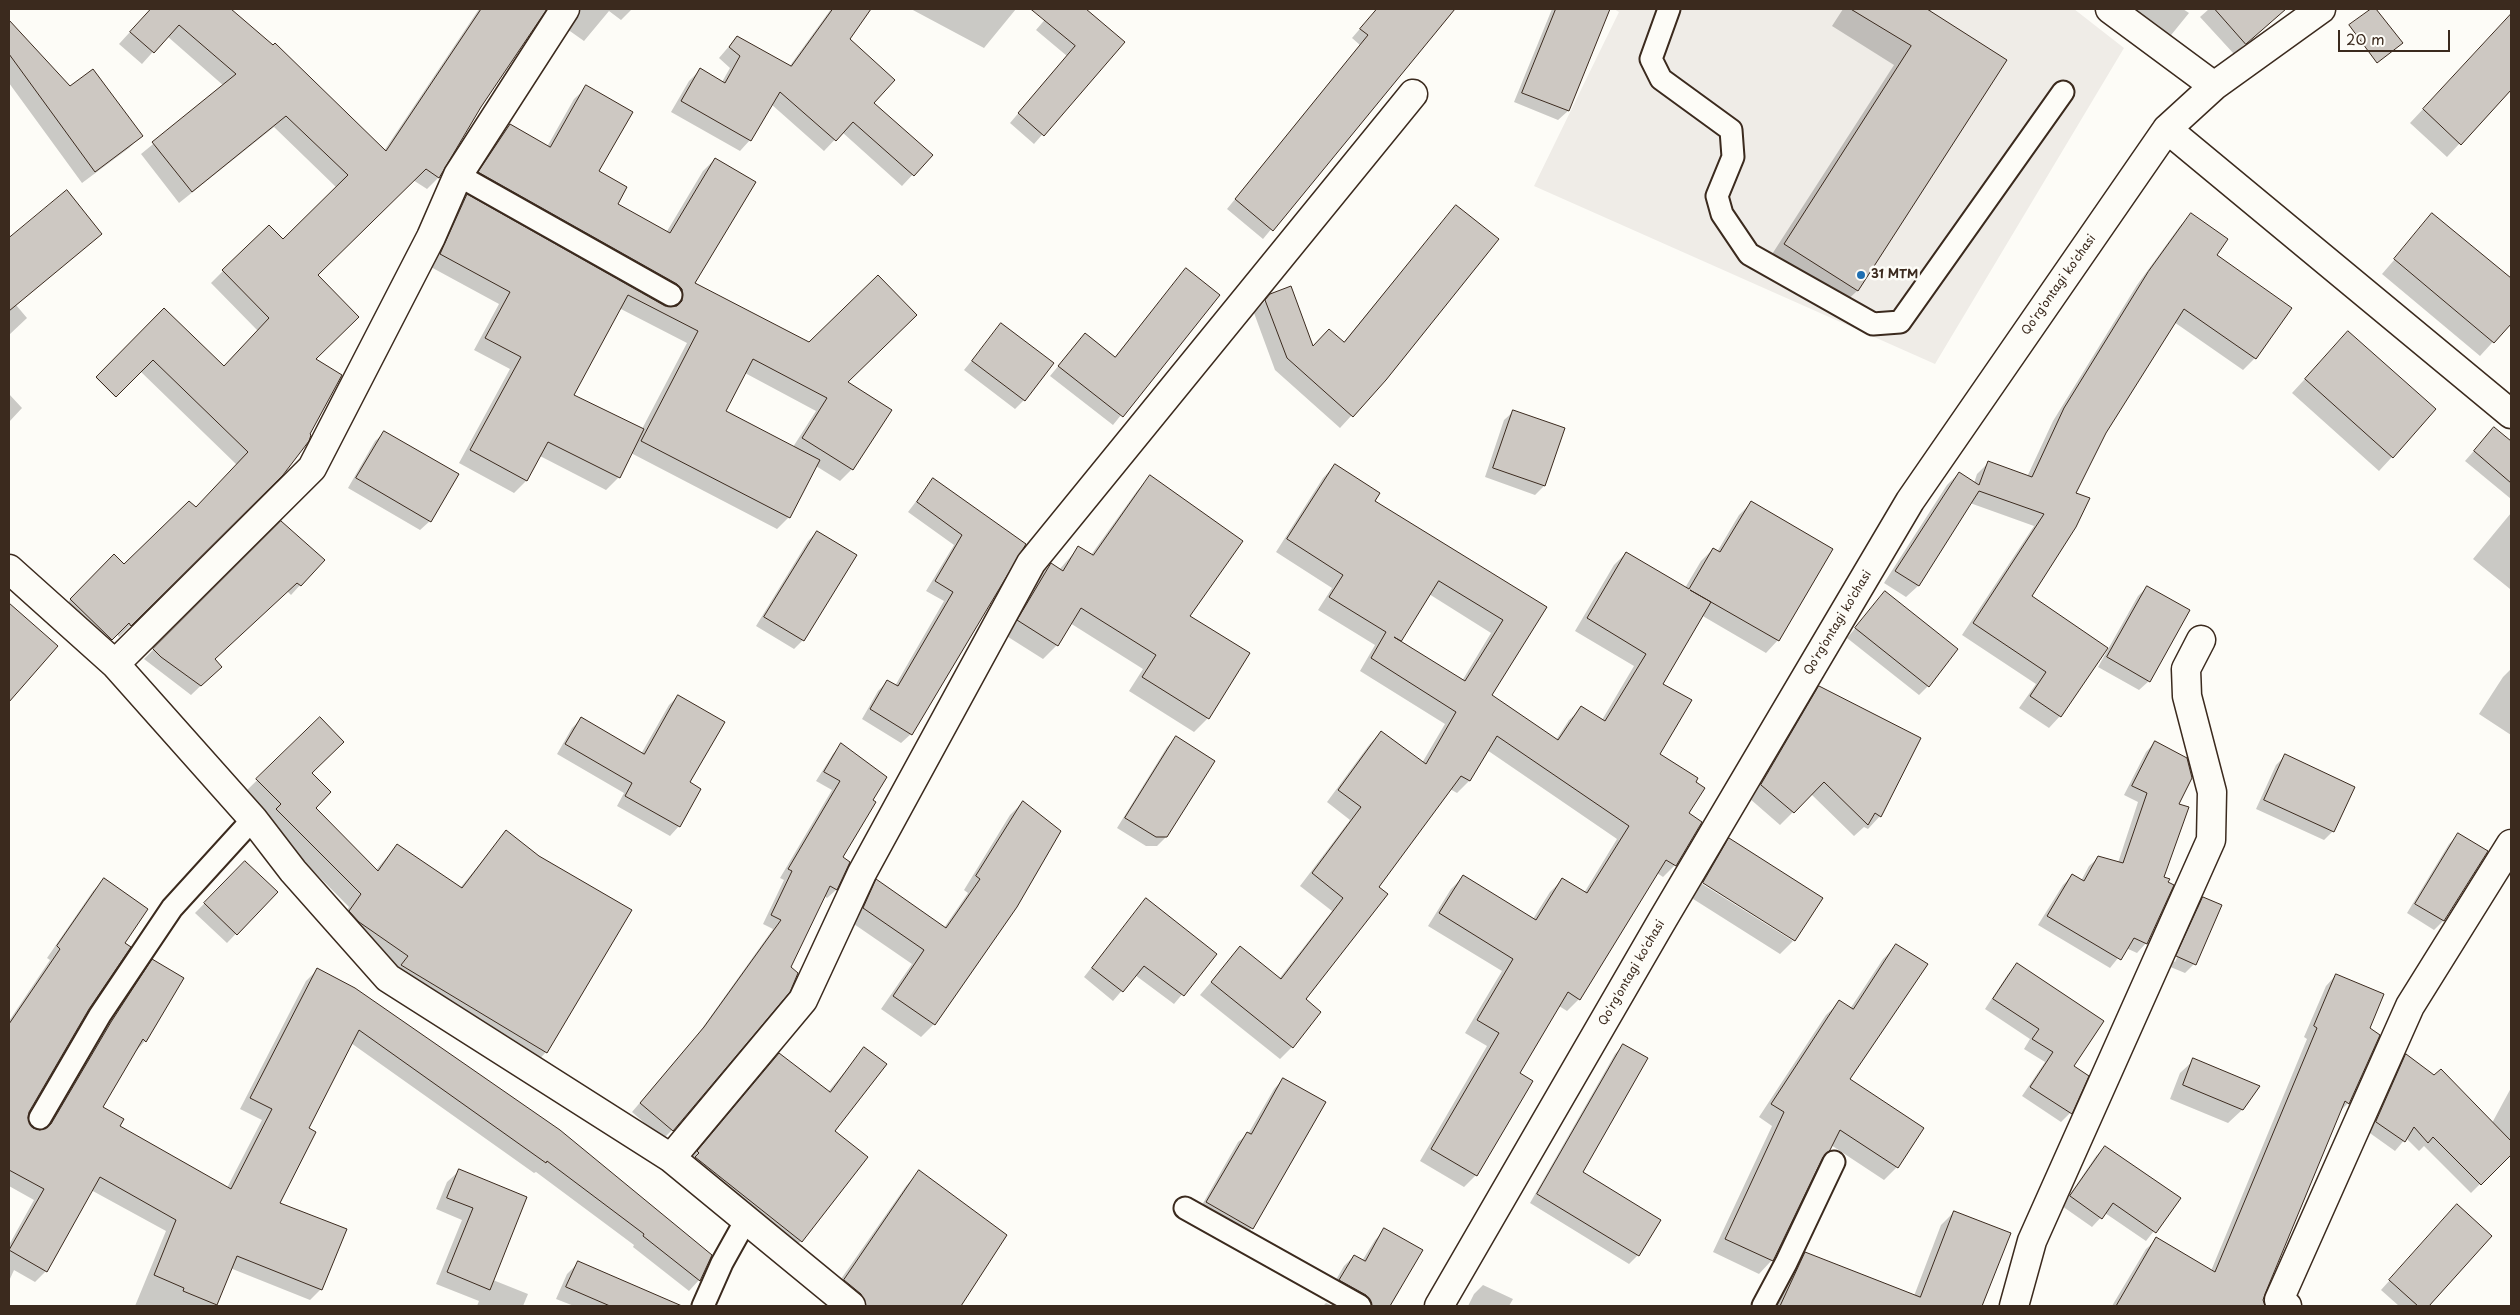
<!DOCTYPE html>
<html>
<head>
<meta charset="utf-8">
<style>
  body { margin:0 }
  #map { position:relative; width:2520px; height:1315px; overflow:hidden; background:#fdfcf7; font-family:"Playpen Sans",sans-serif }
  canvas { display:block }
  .frame { position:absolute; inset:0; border:10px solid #3b2a1e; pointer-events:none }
  .scale { position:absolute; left:2338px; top:30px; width:112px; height:22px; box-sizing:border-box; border:2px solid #3b2a1e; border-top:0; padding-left:6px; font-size:15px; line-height:18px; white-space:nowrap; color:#3b2a1e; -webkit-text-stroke:4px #fdfcf7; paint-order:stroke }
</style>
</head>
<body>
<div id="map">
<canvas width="2520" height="1315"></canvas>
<div class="frame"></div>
<div class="scale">20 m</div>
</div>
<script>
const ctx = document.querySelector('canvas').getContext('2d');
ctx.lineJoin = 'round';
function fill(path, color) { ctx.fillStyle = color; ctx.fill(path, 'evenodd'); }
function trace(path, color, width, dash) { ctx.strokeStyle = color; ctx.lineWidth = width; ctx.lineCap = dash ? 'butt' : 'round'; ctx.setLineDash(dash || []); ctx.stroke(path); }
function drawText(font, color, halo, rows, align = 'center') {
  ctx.font = font + ' "Playpen Sans",sans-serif'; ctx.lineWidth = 5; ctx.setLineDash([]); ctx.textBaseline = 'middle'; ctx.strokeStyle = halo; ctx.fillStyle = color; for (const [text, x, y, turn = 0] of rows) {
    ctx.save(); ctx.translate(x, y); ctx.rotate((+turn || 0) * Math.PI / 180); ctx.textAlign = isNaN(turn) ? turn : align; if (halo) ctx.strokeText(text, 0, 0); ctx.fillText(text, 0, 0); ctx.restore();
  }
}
fill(new Path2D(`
  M1614,9H2074L2124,48L1935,364L1534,186L1619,12Z`), '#efece7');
fill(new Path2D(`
  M151,9H229L384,151L479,9H545L480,107L438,178L427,189L413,180L316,275L314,360L282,474L119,637L117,634L99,651L59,611L114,556L124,566L195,509L237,465L140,371L115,397L96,378L164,309L224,368L258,331L211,283L268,226L283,241L337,188L274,127L179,203L141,154L224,86L167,36L142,64L119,44Z
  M573,9H632L621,20L609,11L584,41L567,29Z
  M831,9H869L848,39L873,103L931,155L902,186L842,132L824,151L771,104L750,140L740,151L671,112L689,81L700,70L722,82L730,68L719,58L737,37L789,67Z
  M911,9H1016L984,48Z
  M1054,9H1084L1123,42L1034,144L1010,123L1067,56L1036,30Z
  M1377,9H1454L1263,239L1227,209L1360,45L1352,38Z
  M1552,9L1608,10L1568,111L1558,120L1514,102Z
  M1843,9H1932L1930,12L2005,60L1857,291L1839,308L1767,262L1894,65L1832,26Z
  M2113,9H2183L2189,13L2163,45Z
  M2209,9H2284L2234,54L2200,17Z
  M2511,15V88L2447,157L2410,123Z
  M9,22L70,87L141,136L129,148L82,183L9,83Z
  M587,87L597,172L617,204L666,233L703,171L715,159L694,284L846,383L852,469L840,481L816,466L789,517L777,529L631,453L618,478L606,490L540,456L526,481L514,493L459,463L510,369L474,350L499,304L429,266L455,208L467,196L665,307H672L665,296L467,185L498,138L510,125L547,147L574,99ZM619,308L687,343L642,429L572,395ZM745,373L816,411L793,447L725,412Z
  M67,192L101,234L16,305L27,318L9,335V240Z
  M1456,206L1385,379L1340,428L1275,370L1254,313L1271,295L1312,347L1343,343Z
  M2191,215L2215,255L2290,308L2255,358L2243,370L2174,322L2105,432L2074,494L2030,596L2106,648L2060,716L2049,728L2019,708L2036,684L1962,635L2034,526L1970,503L1918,586L1906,597L1884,583L1947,485L1959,473L1974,483L1977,474L1988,463L2027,477L2053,421L2137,285L2180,226Z
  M2433,215L2511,280V322L2480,356L2382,274Z
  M1186,270L1218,295L1113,425L1050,376L1085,334L1114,358Z
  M1001,325L1024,400L1015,409L964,370Z
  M2348,332L2392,457L2379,471L2292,393Z
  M9,394L22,408L9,422Z
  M1514,411L1544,486L1535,495L1485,477L1504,420Z
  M2494,428L2511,443V499L2465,461Z
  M385,432L430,521L420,530L348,488L375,441Z
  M1335,465L1373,501L1545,608L1490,695L1556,740L1569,720L1582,708L1602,720L1634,666L1575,631L1614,565L1626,553L1685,588L1701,561L1713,549L1717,552L1739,515L1751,503L1832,550L1778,640L1766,653L1701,615L1661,684L1658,755L1688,814L1675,865L1663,877L1657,873L1579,999L1567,1011L1559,1006L1519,1074L1476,1175L1464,1187L1420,1161L1487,1046L1465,1033L1502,971L1428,926L1451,889L1463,877L1533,919L1550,892L1562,880L1584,893L1617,839L1487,750L1469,781L1457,793L1450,789L1378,888L1304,999L1292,1047L1280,1059L1200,995L1240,948L1279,979L1332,911L1300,886L1350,820L1327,802L1369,745L1381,732L1422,763L1445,724L1360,671L1375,645L1318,610L1332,588L1276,552L1323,478ZM1429,594L1491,633L1462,681L1399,642Z
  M1150,477L1189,616L1208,718L1194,732L1129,691L1143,669L1070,623L1057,645L1043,659L1005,635L1038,578L1051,564L1059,570L1079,547L1091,555L1137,491Z
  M933,479L1024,545L911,734L901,743L862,719L878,691L887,682L895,686L944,601L926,591L954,545L908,512Z
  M2511,513V588L2510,589L2473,559Z
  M281,522L323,560L291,595L287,591L214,659L211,676L191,695L144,659Z
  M817,532L856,556L803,640L794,649L756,626L808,541Z
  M2147,587L2149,681L2139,690L2098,667L2138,596Z
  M1885,593L1928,686L1919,695L1847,638Z
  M9,613L53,650L9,700Z
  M2511,669V735L2479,714L2503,677Z
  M1819,687L1880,816L1868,829L1864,827L1854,836L1811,794L1780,825L1749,798L1806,700Z
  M678,696L689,783L699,789L679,826L670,836L617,806L624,793L557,754L572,728L581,719L641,754L669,705Z
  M320,719L310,773L314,808L376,870L397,845L460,888L506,832L546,1052L534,1065L390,978L338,924L349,907L265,822L244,793Z
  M1176,738L1166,837L1157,846H1146L1117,828L1167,747Z
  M2155,742L2177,805L2163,878L2146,943L2137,953L2126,948L2110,968L2038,925L2063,885L2072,876L2081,881L2089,866L2099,857L2118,863L2138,802L2124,795L2146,752Z
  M841,745L842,857L849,862L836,890L827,898L824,896L672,1130L663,1139L632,1112L696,1037L773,929L763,924L784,880L780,878L832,790L816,781L833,754Z
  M2285,756L2333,831L2324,840L2256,809L2276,765Z
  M1023,802L934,1024L921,1037L881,1009L912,964L851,922L864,894L876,881L944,928L968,893L964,890L1010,815Z
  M2458,835L2486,852L2443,921L2434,930L2407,913L2449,844Z
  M1729,840L1794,940L1780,954L1690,897L1699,882L1793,941V938L1700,879L1715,854Z
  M245,862L276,892L227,943L195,913Z
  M104,880L123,943L28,1111L26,1119L32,1130L41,1132L44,1130L100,1034L142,972L153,961L145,1041L135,1052L101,1108L118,1127L227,1188L262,1120L240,1109L306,981L317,970L355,989L699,1280L689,1291L633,1247L634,1245L536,1172L534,1173L351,1043L307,1128L278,1203L321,1289L310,1300L230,1268L214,1306H135L166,1231L91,1190L46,1271L35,1282L14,1270L9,1281V1245L34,1200L9,1186V1021L50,960L47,958L93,891Z
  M1146,899L1216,954L1174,1004L1135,975L1113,1001L1084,977Z
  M2203,899L2194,964L2185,973L2168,966L2194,908ZM2196,908H2199L2175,962L2173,961Z
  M1896,946L1848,1079L1897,1167L1884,1180L1831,1145L1820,1159L1772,1260L1759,1274L1713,1252L1772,1126L1759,1117L1826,1015L1840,1002L1850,1009L1883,959Z
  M2017,965L2072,1066L2087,1076L2070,1113L2061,1122L2022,1096L2045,1062L2024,1049L2030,1039L1985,1009L2008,974Z
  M2336,975L2368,1028L2348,1103L2339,1112L2235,1306H2112L2146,1249L2157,1239L2211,1271L2307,1039L2304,1037L2326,986Z
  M1623,1046L1581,1172L1659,1220L1638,1255L1629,1264L1530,1203L1615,1054Z
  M864,1049L833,1131L866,1157L801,1241L788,1254L685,1164L779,1055L828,1092Z
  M2406,1056L2492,1123L2511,1088V1153L2471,1193L2424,1146L2419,1151L2406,1138L2395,1151L2367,1131L2397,1065Z
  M2194,1060L2242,1110L2228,1123L2170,1099L2180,1073Z
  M1283,1079L1252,1228L1243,1237L1198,1212L1238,1142L1248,1134L1274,1089Z
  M2105,1147L2179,1199L2146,1241L2105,1213L2092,1227L2062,1206L2096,1156Z
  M459,1171L526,1198L493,1280L528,1294L523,1306H477L479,1301L436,1284L462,1220L436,1209L447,1182Z
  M919,1172L1005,1235L960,1306H854L834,1289L906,1186Z
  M1954,1212L2009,1234L1981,1306H1774L1792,1267L1805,1254L1914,1296L1941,1225Z
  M2448,1215L2491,1236L2428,1306H2399L2381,1290Z
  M1385,1230L1421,1251L1388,1306H1356L1330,1290L1344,1266L1354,1256L1362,1261L1375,1240Z
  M578,1263L679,1306H574L556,1299L567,1274Z
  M1483,1285L1513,1299L1509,1306H1468L1474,1294Z
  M1326,1303L1333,1306H1323Z`), '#0003');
const building = new Path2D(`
  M151,9H231L273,45L275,43L386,151L481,9H547L481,107L439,178L426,169L318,275L359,317L316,359L342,375L310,434L311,435L309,441L283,475L131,626L129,623L112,640L70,599L114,554L124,564L189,501L196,507L248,452L153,360L116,397L96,377L164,308L224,366L269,318L222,270L269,225L283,239L348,175L286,116L192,192L152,142L236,74L179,25L154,53L130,32Z
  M833,9H871L850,39L895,80L874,103L933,155L914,176L853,122L836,141L780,92L751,141L681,101L700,68L725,83L740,56L729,47L737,36L791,66Z
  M1031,9H1086L1125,42L1044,136L1018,113L1075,46Z
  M1377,9H1455L1273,231L1235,199L1368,35L1360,29Z
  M1556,9H1610L1569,111L1522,93Z
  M1851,9H1927L2007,60L1858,291L1784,244L1911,46Z
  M2215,9H2286L2246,44Z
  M2371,9H2376L2403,43L2377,63L2349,25Z
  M2511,14V90L2461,145L2423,109Z
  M9,20L70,86L93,69L143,136L95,172L9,54Z
  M586,85L633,112L599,171L627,187L618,204L670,233L715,158L756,182L695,283L809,342L878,275L917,315L848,382L892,410L853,470L802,438L827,398L753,359L726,411L820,460L790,518L641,441L698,331L628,295L574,395L644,429L620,478L548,442L527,481L470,450L521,357L485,338L510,292L440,254L467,194L665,306H677L682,301V289L677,284L478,172L510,124L550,147Z
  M67,190L102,234L9,311V238Z
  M1456,205L1499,239L1386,380L1353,417L1287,358L1265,300L1270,294L1291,286L1313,346L1329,329L1344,342Z
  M2191,213L2228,239L2217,255L2292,308L2256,359L2184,309L2106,433L2076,493L2090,498L2076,527L2032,596L2108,648L2061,717L2030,696L2046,672L1973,623L2044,514L1979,491L1919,586L1895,571L1959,472L1979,485L1988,461L2032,477L2064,408L2148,272Z
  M2432,213L2511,278V324L2494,343L2394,259Z
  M1186,268L1220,295L1123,417L1058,366L1085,333L1115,357Z
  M1001,323L1054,363L1025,401L972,361Z
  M2348,331L2436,409L2393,458L2305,379Z
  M1513,410L1565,428L1545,486L1493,468Z
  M2494,427L2511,441V483L2474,451Z
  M384,431L459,474L431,522L356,478Z
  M1335,464L1380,493L1375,501L1547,607L1492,695L1558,740L1581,706L1605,721L1646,654L1587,618L1626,552L1689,589L1713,548L1720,552L1751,501L1833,549L1779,641L1690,590L1711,602L1663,684L1692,700L1660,754L1698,778L1696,782L1705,788L1689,813L1702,822L1676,866L1666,860L1580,1000L1568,992L1520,1073L1533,1081L1477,1176L1431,1149L1499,1033L1477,1020L1513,959L1439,913L1463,875L1536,920L1562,878L1587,893L1629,826L1497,736L1470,781L1461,776L1379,887L1388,894L1306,999L1321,1012L1293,1048L1211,982L1240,946L1281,979L1343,898L1312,873L1361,807L1338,790L1381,731L1426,764L1456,712L1371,658L1386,632L1329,597L1343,575L1287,539ZM1439,581L1503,620L1465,681L1394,637L1401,641Z
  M1150,475L1243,541L1190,616L1250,653L1209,719L1142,677L1156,655L1081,608L1058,646L1017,620L1051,563L1063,571L1078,546L1093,555Z
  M933,478L1026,544L912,735L870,709L887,680L898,686L953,592L935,581L962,535L917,502Z
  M281,521L325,560L301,586L297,583L215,659L222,667L201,686L161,657L153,649Z
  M817,531L857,555L804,641L764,617Z
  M2147,586L2190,610L2150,682L2107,657Z
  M1885,591L1958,649L1929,687L1855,628Z
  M9,603L58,646L9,702Z
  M1819,686L1921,738L1881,817L1875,813L1868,825L1824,782L1794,813L1761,785Z
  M678,695L725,722L690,782L701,789L680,827L625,796L632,783L565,744L581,717L644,754Z
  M320,717L344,742L312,773L331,792L316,808L378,871L397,844L462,888L506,830L539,856L632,910L547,1053L401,965L408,956L359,922L349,911L361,894L276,809L281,804L256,779Z
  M1176,736L1215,761L1167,837H1156L1125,818Z
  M2155,741L2187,758L2192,778L2179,804L2189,807L2164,877L2170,879L2168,882L2174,885L2147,944L2134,938L2121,960L2047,916L2072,874L2084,881L2098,856L2123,863L2147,793L2132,786Z
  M841,743L887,777L873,800L876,802L843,857L850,862L837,890L830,886L791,967L798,973L790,992L673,1131L640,1103L704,1027L781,920L771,915L792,871L788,869L840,781L824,772Z
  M2285,754L2355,787L2334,832L2264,800Z
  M1023,801L1061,831L1017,907L935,1025L893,996L924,950L863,908L876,879L946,928L980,879L976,876Z
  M2458,833L2488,851L2444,921L2415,904Z
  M1729,838L1823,898L1795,941L1703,883Z
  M245,861L278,892L237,935L204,903Z
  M104,878L148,909L125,943L131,947L89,1009L29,1112L28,1118L33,1128L40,1130L51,1124L111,1022L152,959L184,978L146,1042L143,1039L103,1107L124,1119L120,1126L231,1189L272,1109L250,1098L317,968L355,988L560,1130L712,1255L700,1281L643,1236L644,1234L547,1161L546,1163L359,1030L309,1128L316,1132L280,1203L347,1229L322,1290L237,1256L217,1305L183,1291L184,1288L154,1275L176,1220L100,1177L47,1272L9,1250L44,1189L9,1170V1024L60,949L57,946Z
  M2203,897L2222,905L2196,965L2176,956Z
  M1146,898L1217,954L1184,996L1144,966L1123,992L1092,968Z
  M1896,944L1928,964L1850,1079L1924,1128L1898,1168L1840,1130L1830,1150L1823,1157L1773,1261L1725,1239L1784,1112L1771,1104L1839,1000L1853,1009Z
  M2017,963L2104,1021L2074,1066L2089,1076L2072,1114L2030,1087L2053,1052L2032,1039L2039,1029L1993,999Z
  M2336,974L2384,994L2370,1028L2380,1035L2349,1104L2345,1101L2265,1294L2263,1300L2265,1306H2116L2156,1237L2215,1272L2317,1028L2314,1026Z
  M1623,1044L1648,1058L1583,1172L1661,1220L1639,1256L1537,1194Z
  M864,1047L887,1064L835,1131L868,1157L802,1242L695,1157L699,1153L697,1151L779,1053L830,1092Z
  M2406,1054L2434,1075L2441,1069L2511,1141V1155L2481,1185L2433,1137L2428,1143L2414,1127L2405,1142L2376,1122Z
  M2193,1058L2260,1086L2243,1110L2183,1085Z
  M1283,1078L1326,1102L1253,1229L1206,1202L1247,1132L1251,1134Z
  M2105,1146L2181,1198L2156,1233L2113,1203L2102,1219L2070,1196Z
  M459,1169L527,1197L490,1290L447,1272L473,1208L447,1198Z
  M919,1170L1007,1235L961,1306H866L861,1294L844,1280Z
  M2457,1204L2492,1236L2429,1306H2418L2389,1280Z
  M1954,1211L2011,1233L1982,1306H1780L1805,1252L1920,1297Z
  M1384,1228L1423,1250L1390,1306H1372L1366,1295L1339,1280L1354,1255L1365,1261Z
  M578,1261L682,1306H610L566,1287Z`);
fill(building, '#cdc8c2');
trace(building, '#3b2a1e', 1);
const lane = new Path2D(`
  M1669,9L1651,59L1661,79L1731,130L1733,157L1717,196L1722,214L1749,254L1873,324L1900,322L2063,92
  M458,175L671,295
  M40,1118L100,1015L172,908L253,819
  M1185,1208L1360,1306
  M703,1306L722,1263L746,1220
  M1763,1306L1786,1263L1834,1162`);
const street = new Path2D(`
  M2110,9L2214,86
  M2167,129L2511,414
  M9,569L115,664L253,819L293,871L388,978L671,1158L851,1306
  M115,664L312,468L431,237L458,175L565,9
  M671,1158L803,1000L862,873L1031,563L1413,94
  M1439,1306L1663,919L1910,501L2167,129L2214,86L2321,9
  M2014,1306L2032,1241L2211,840L2212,792L2187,696L2186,669L2201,640
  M2287,1306L2279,1300L2410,1006L2511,844`);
trace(lane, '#3b2a1e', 25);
trace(street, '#3b2a1e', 31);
trace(lane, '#fdfcf7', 21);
trace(street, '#fdfcf7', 28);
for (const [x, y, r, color] of [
  [1861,275,5,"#1f6fb2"]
]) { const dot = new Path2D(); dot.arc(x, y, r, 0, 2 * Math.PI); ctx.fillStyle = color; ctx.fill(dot); trace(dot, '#fdfcf7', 2); }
drawText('bold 12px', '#3b2a1e', '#fdfcf7', [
  ["31 MTM",1871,275]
], 'left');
drawText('12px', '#3b2a1e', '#fdfcf7', [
  ["Qo'rg'ontagi ko'chasi",2059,285,-55],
  ["Qo'rg'ontagi ko'chasi",1838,623,-59],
  ["Qo'rg'ontagi ko'chasi",1632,973,-60]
]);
</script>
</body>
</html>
